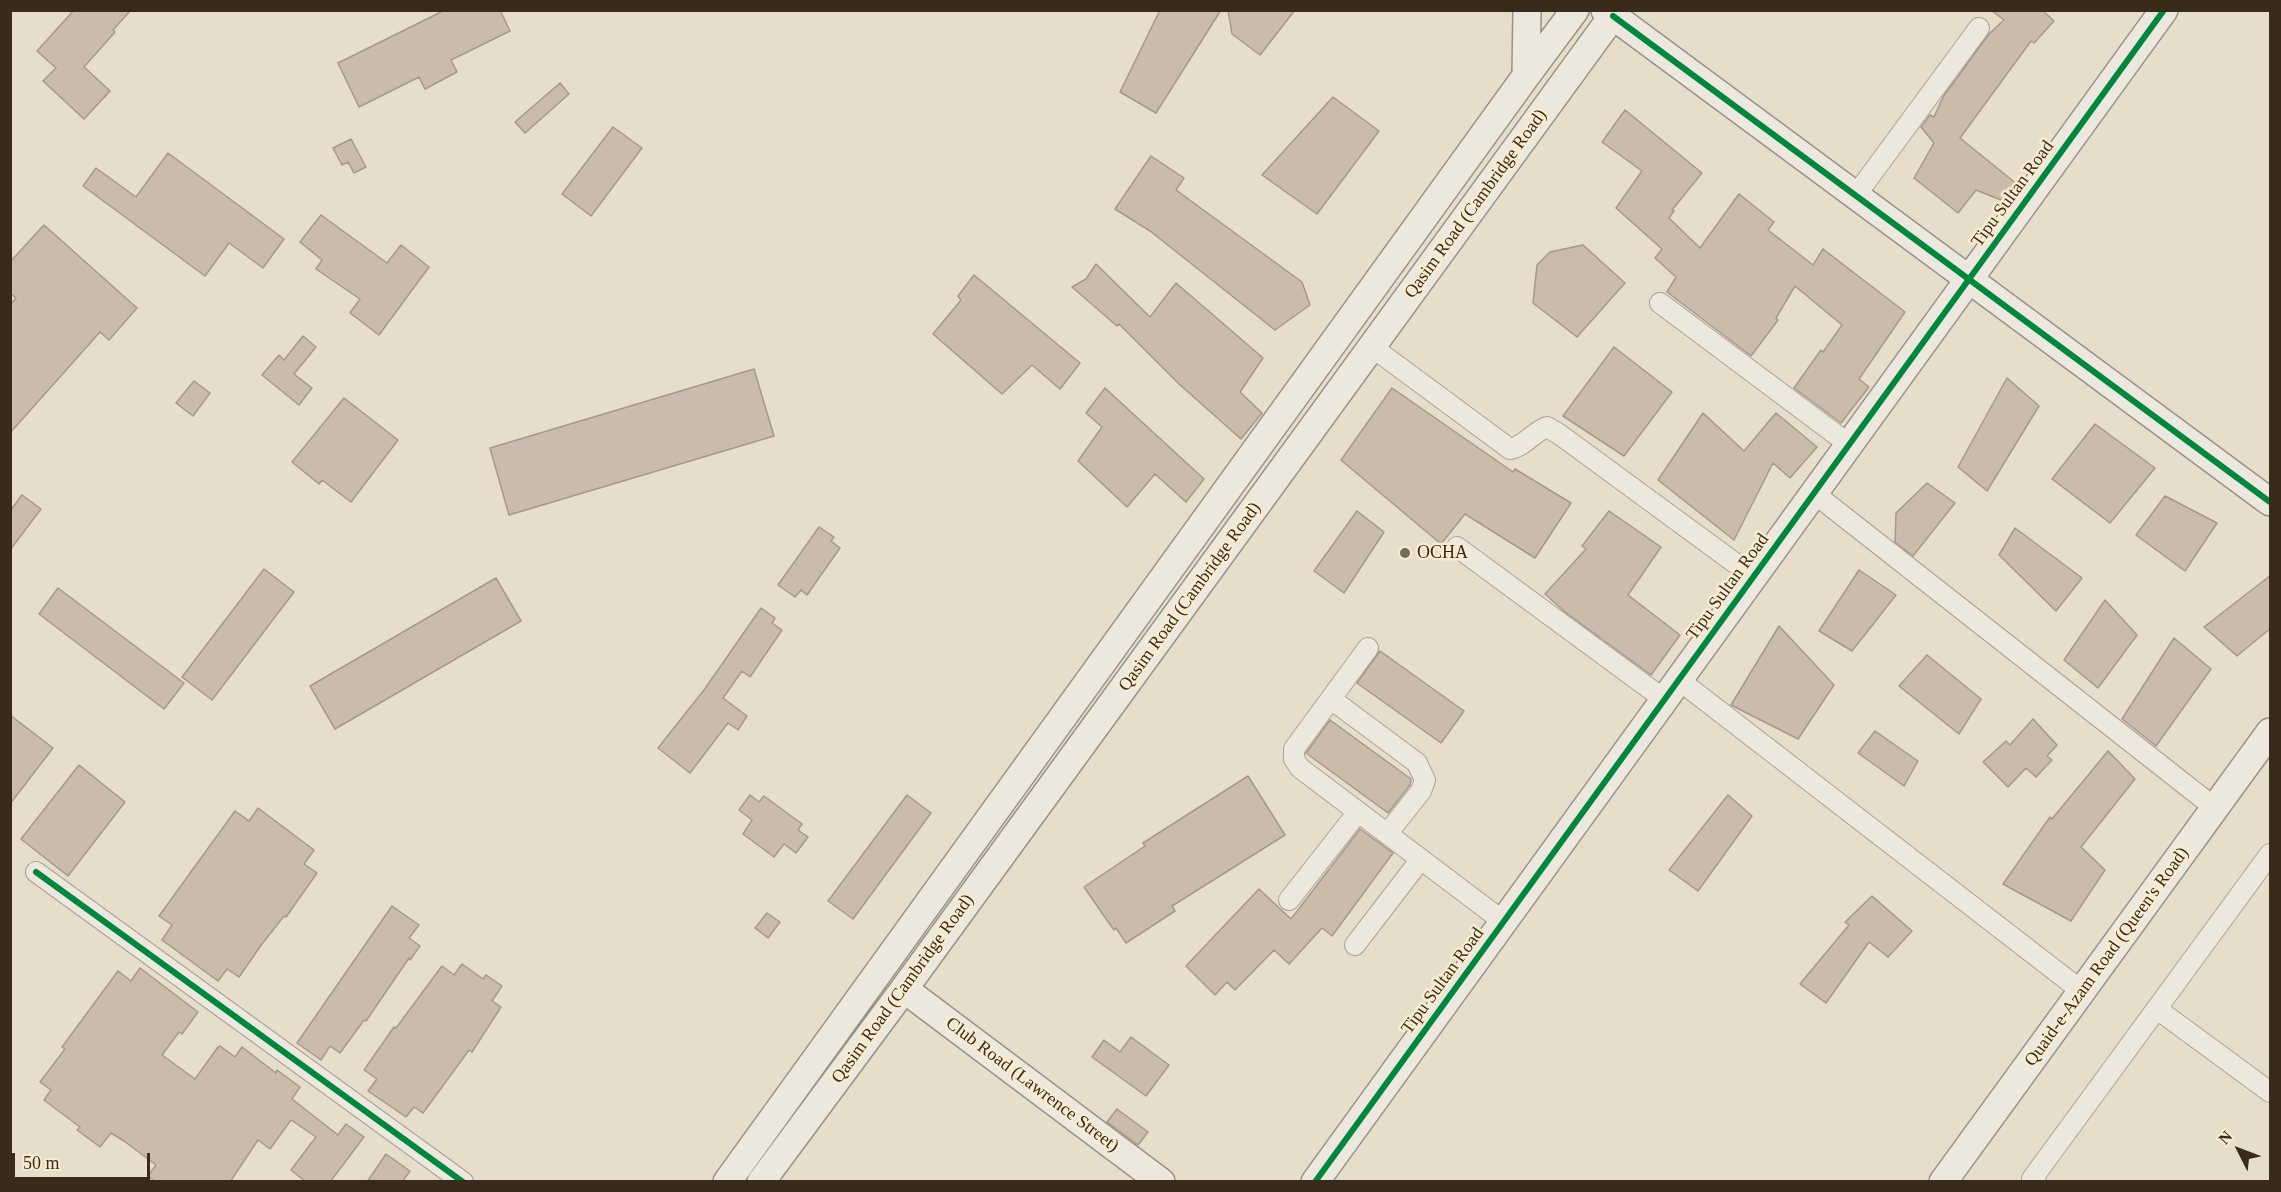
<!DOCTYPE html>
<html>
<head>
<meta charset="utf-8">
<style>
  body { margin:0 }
  #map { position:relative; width:2281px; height:1192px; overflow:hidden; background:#e6ddcb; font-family:Georgia,serif }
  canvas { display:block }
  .frame { position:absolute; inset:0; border:12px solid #3a2a1c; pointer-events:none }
  .north { position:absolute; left:2209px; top:1120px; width:60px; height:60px; -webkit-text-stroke:4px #f8ecd0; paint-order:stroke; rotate:312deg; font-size:16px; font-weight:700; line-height:24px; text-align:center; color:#3a2a1c }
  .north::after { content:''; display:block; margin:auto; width:21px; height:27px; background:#3a2a1c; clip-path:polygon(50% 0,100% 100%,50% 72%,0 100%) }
  .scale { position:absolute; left:12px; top:1153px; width:138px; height:27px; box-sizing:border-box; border:3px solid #3a2a1c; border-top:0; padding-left:8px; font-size:18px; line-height:21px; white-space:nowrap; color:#3a2a1c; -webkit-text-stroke:4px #f8ecd0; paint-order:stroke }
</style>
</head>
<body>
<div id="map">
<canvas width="2281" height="1192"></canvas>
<div class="frame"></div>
<div class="north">N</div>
<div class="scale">50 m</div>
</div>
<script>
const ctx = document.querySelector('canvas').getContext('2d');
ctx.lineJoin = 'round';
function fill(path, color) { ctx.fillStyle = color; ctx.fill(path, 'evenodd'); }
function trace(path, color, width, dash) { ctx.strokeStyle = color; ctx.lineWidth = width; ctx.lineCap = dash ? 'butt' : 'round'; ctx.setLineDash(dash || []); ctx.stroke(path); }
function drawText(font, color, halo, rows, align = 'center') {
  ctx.font = font + ' Georgia,serif'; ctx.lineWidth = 5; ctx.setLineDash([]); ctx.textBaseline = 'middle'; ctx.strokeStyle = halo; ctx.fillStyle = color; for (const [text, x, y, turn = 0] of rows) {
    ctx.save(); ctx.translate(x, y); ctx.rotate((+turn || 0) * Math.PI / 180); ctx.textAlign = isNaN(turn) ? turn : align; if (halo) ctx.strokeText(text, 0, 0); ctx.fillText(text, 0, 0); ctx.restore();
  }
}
const building = new Path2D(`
  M74,10H131L113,30L115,32L84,67L110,91L84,119L43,81L56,68L37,51Z
  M445,10H500L510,31L451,60L457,72L425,89L419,77L359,107L338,63Z
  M1160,10H1221L1156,113L1120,92Z
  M1228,10H1295L1260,55L1232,34Z
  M1991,10H2042L2054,21L2034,43L2031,41L1960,138L2018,185L2006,202L1976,190L1958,213L1914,178L1934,143L1921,127L1930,115L1934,117L1943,97L1989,34L2004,20Z
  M560,83L569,94L525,133L515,122Z
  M1333,97L1379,131L1317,214L1262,175Z
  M1625,110L1702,173L1672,210L1674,211L1669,218L1700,248L1739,194L1774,222L1768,230L1813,265L1823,249L1905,312L1859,379L1869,387L1841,423L1794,388L1821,350L1823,352L1842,325L1795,286L1776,318L1778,320L1751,356L1667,292L1676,277L1655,258L1662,249L1616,208L1642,171L1602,142Z
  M613,127L642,148L591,216L562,194Z
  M351,139L366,167L354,173L348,162L342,165L333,148Z
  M168,153L284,239L263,268L229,243L205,276L83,186L96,168L136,197Z
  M1151,156L1184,178L1176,190L1302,282L1310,305L1275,330L1150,231L1115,209Z
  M321,215L387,263L401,245L429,267L379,335L350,313L360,299L316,269L322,260L300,242Z
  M44,225L137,308L109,340L100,332L10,433V305L16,298L10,293V262Z
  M1583,245L1625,283L1577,337L1533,303L1537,265L1550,252Z
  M1096,264L1150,317L1176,283L1263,358L1240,392L1262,413L1241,439L1179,384L1119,324L1117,326L1072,287L1086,279Z
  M974,275L1080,363L1060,389L1032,365L1002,394L933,334L961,300L958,296Z
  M303,336L316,347L294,374L312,388L299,405L262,375L279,355L284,360Z
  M1614,347L1672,392L1624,456L1563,416Z
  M754,369L774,436L509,515L490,448Z
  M2007,378L2039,406L1987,491L1958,467Z
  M194,381L210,393L193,416L176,403Z
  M1105,388L1204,479L1186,502L1155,474L1127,507L1078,461L1102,427L1086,413Z
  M1392,388L1513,472L1515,469L1571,503L1535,558L1465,514L1441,544L1341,460Z
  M344,398L398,440L351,502L322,480L319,484L292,462Z
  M1703,413L1744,451L1776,413L1817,447L1790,478L1773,463L1734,540L1658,480Z
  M2095,424L2155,468L2110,523L2052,479Z
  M1927,483L1955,503L1913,556L1895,542L1896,513Z
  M22,495L41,509L10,550V511Z
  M2165,496L2217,523L2185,571L2136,535Z
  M1357,511L1384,532L1344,593L1314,571Z
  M1609,511L1661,547L1628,595L1680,635L1651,675L1565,612L1545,594L1586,549L1582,546Z
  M819,527L834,537L831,541L840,548L807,595L801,590L795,597L778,585Z
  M2015,528L2082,578L2056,611L1999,555Z
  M264,569L294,592L212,700L182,677Z
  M1859,570L1896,595L1852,651L1819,631Z
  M2271,575V628L2237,656L2204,627Z
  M496,578L521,621L335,729L310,686Z
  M58,588L184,683L164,709L39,614Z
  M2105,600L2137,635L2098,688L2064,660Z
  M761,608L775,618L772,623L782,630L750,677L742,671L723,698L747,716L738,730L728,723L690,773L658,748L704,690Z
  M1779,626L1834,685L1798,739L1731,705Z
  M2174,638L2211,669L2156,746L2122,719Z
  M1380,651L1464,711L1441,743L1357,683Z
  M1927,655L1981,699L1959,734L1899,686Z
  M10,715L53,748L10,804Z
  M2033,719L2057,745L2047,756L2052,760L2036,777L2026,768L2008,787L1983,762L2006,741L2010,745Z
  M1330,720L1411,779L1410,785L1388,813L1306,753Z
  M1875,731L1918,761L1904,786L1858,753Z
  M2108,751L2135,779L2081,847L2105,870L2071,921L2003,884L2050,817L2052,819Z
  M79,765L125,802L68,876L21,839Z
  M1248,776L1285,835L1172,906L1175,911L1126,943L1116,928L1114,930L1104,916L1084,887L1145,846L1143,843Z
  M750,795L759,802L764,796L802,824L798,830L808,837L796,853L784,844L774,857L743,834L752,820L739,810Z
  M907,795L931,813L853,919L828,901Z
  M1728,795L1752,816L1698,891L1669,870Z
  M258,808L314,850L304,864L317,873L286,917L284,916L262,944L239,977L227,969L218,981L162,940L172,925L159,916L235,811L249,821Z
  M1360,829L1393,853L1332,936L1322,928L1289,964L1274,950L1235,990L1227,982L1215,995L1186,966L1259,889L1291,919Z
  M1872,896L1912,931L1888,957L1869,942L1826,1003L1800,984L1849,925L1845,922Z
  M392,906L419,925L409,938L420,946L410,960L409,958L366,1021L364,1020L340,1053L330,1046L321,1060L297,1043Z
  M767,913L780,922L768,938L755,928Z
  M462,964L483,979L486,975L502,986L492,1001L501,1007L472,1052L469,1050L423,1113L414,1107L406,1117L368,1091L377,1079L364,1070L394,1027L396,1028L442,966L454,975Z
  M140,968L198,1012L182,1034L179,1032L162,1055L195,1079L218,1047L220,1046L235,1057L242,1047L276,1073L277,1070L300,1087L292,1099L338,1135L346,1124L364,1137L330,1182H306L291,1170L316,1137L291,1120L270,1149L258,1140L230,1182H156L148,1176L156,1165L124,1141L111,1133L100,1147L77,1130L80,1127L44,1100L51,1090L40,1082L65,1049L62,1047L118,971L131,981Z
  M1131,1037L1169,1065L1146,1096L1092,1057L1104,1040L1120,1052Z
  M1117,1109L1148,1132L1138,1145L1107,1122Z
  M386,1154L410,1171L402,1182H367Z`);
fill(building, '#cabbac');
trace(building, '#a6988b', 1.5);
const street = new Path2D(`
  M1856,195L1979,28
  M1660,303L1850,445
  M1372,347L1510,449C1525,446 1532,433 1547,427L1559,434L1754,577
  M1815,494L2215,808
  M1457,547L1665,700
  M1368,648L1294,749V759L1300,768L1504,922
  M1679,680L2083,992
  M1331,699L1417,763L1425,780L1421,791L1387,834
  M36,872L463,1182
  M1289,900L1358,812
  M1355,945L1421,859
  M2157,1009L2270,1092
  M2036,1182L2032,1179L2270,854`);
const secondary = new Path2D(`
  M1605,10L2270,502
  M1526,76L1527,10
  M904,989L1161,1182
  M727,1182L1526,76L1575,10
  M761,1182L904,989L1617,10
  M1315,1182L2164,10
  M1943,1182L2270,732`);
trace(street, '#aba295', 22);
trace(secondary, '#9a9185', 30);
trace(street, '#ede8de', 20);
trace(secondary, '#ede8de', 27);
trace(new Path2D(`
  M1613,16L2270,502
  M36,872L463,1182
  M1315,1182L2164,10`), '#00873e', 6);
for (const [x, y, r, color] of [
  [1405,553,6,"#766959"]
]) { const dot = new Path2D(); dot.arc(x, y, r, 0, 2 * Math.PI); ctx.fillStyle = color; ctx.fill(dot); trace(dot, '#f8ecd0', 2); }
drawText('18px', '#3a2a1c', '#f8ecd0', [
  ["Tipu Sultan Road",2013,194,-54],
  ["Qasim Road (Cambridge Road)",1476,204,-54],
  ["Tipu Sultan Road",1728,587,-54],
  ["Qasim Road (Cambridge Road)",1190,597,-54],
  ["Quaid-e-Azam Road (Queen's Road)",2107,957,-54],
  ["Tipu Sultan Road",1443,981,-54],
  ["Qasim Road (Cambridge Road)",903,989,-54],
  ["Club Road (Lawrence Street)",1032,1085,37]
]);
drawText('18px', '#3a2a1c', '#f8ecd0', [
  ["OCHA",1417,553]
], 'left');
</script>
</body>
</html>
